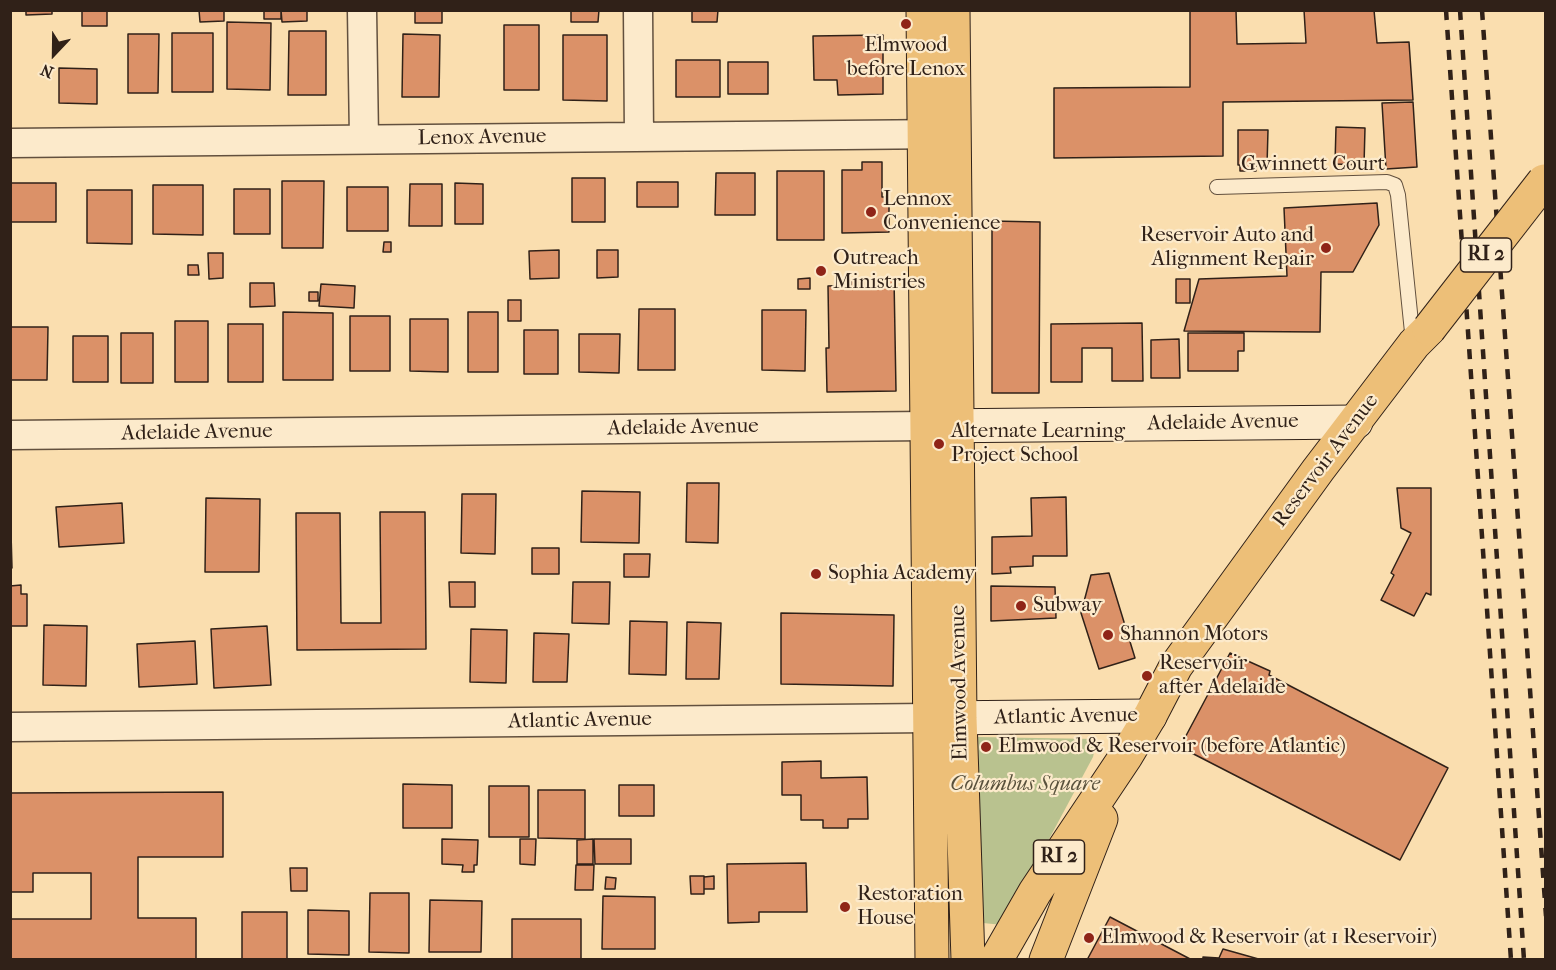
<!DOCTYPE html>
<html>
<head>
<meta charset="utf-8">
<style>
  body { margin:0 }
  #map { position:relative; width:1556px; height:970px; overflow:hidden; background:#fadeaf; font-family:"IM FELL French Canon",serif }
  canvas { display:block }
  .frame { position:absolute; inset:0; border:12px solid #302118; pointer-events:none }
  .north { position:absolute; left:24px; top:24px; width:60px; height:60px; -webkit-text-stroke:4px #fceacb; paint-order:stroke; rotate:202deg; font-size:16px; font-weight:700; line-height:24px; text-align:center; color:#302118 }
  .north::after { content:''; display:block; margin:auto; width:21px; height:27px; background:#302118; clip-path:polygon(50% 0,100% 100%,50% 72%,0 100%) }
</style>
</head>
<body>
<div id="map">
<canvas width="1556" height="970"></canvas>
<div class="frame"></div>
<div class="north">N</div>
</div>
<script>
const ctx = document.querySelector('canvas').getContext('2d');
ctx.lineJoin = 'round';
function fill(path, color) { ctx.fillStyle = color; ctx.fill(path, 'evenodd'); }
function trace(path, color, width, dash) { ctx.strokeStyle = color; ctx.lineWidth = width; ctx.lineCap = dash ? 'butt' : 'round'; ctx.setLineDash(dash || []); ctx.stroke(path); }
function drawText(font, color, halo, rows, align = 'center') {
  ctx.font = font + ' "IM FELL French Canon",serif'; ctx.lineWidth = 4.5; ctx.setLineDash([]); ctx.textBaseline = 'middle'; ctx.strokeStyle = halo; ctx.fillStyle = color; for (const [text, x, y, turn = 0] of rows) {
    ctx.save(); ctx.translate(x, y); ctx.rotate((+turn || 0) * Math.PI / 180); ctx.textAlign = isNaN(turn) ? turn : align; if (halo) ctx.strokeText(text, 0, 0); ctx.fillText(text, 0, 0); ctx.restore();
  }
}
fill(new Path2D(`
  M978,737L1097,739L1093,757L1003,925L983,923Z`), '#b9c28f');
const building = new Path2D(`
  M26,10H52V14L26,15Z
  M82,10H107V26H82Z
  M199,10H224V21L200,22Z
  M264,10H281V19H264Z
  M281,10H307V21L282,22Z
  M415,10H442V23H415Z
  M571,10H599L598,22H571Z
  M692,10H718L717,22H692Z
  M1190,10H1236L1237,44L1306,43L1304,10H1374L1377,43L1409,42L1413,100L1223,102V156L1054,158V88L1190,87Z
  M227,22L271,23L270,90L227,89Z
  M504,25H539V90H504Z
  M289,31H326V95H288Z
  M172,33H213V92H172Z
  M128,34H159L158,93H128Z
  M403,34L440,35L439,97H402Z
  M563,35H607V101L563,100Z
  M883,35V94L838,95L837,80H814L813,36Z
  M676,60H720V97H676Z
  M728,62H768V94H728Z
  M59,68L97,69V104L59,103Z
  M1413,102L1417,167L1386,169L1382,103Z
  M1336,127L1365,128L1364,165L1335,164Z
  M1238,130H1268L1267,166L1256,165V171H1240V165H1238Z
  M862,162H882V197H889V232L842,233V170H862Z
  M777,171H824V240H777Z
  M716,173H755V215H715Z
  M572,178H605V222H572Z
  M282,181H324L323,248H282Z
  M637,182H678V207H637Z
  M10,183H56V222H10Z
  M455,183L483,184V224H455Z
  M410,184H442V226H409Z
  M153,185H203V235L153,234Z
  M347,187H388V231H347Z
  M234,189H270V234H234Z
  M87,190H132V244L87,243Z
  M1377,203L1379,225L1353,272H1321L1320,332L1184,331L1199,279L1287,276L1284,208Z
  M992,221L1040,222L1039,393H992Z
  M384,242H391V252H383Z
  M559,250V278L530,279L529,251Z
  M597,250H618V277L597,278Z
  M208,253H223V278L209,279Z
  M188,265H198L199,275H188Z
  M810,278V289H798V279Z
  M894,278L896,391L827,392L826,348H829L828,286L851,285V279Z
  M1176,279H1190V303H1176Z
  M250,283H274L275,306L250,307Z
  M321,284L355,286L354,308L319,306Z
  M309,292H318V301H309Z
  M508,300H521V321H508Z
  M639,309H675V370H638Z
  M762,310H806L805,371L762,370Z
  M283,312L333,313V380H283Z
  M468,312H498V372H468Z
  M350,316H390V371H350Z
  M410,319H448V372L410,371Z
  M175,321H208V382H175Z
  M1142,323L1143,381H1112V348H1082V382H1051V324Z
  M228,324H263V382H228Z
  M10,327H48L47,380H10Z
  M524,330H558V374H524Z
  M121,333H153V383H121Z
  M1188,333H1244V351H1238V371H1188Z
  M579,334H620L619,373L579,372Z
  M73,336H108V382H73Z
  M1179,339L1180,378H1151V340Z
  M687,483H719L718,543L686,542Z
  M1397,488H1431V595L1426,593L1414,616L1381,600L1394,575L1391,573L1411,533L1401,528Z
  M582,491L640,492L639,543L581,542Z
  M462,494H496L495,554L461,553Z
  M10,497L12,568H10Z
  M1066,497L1067,556H1033V566L1010,567L1011,573L992,574V537L1032,536L1031,498Z
  M206,498L260,499L259,572H205Z
  M122,503L124,543L59,547L56,507Z
  M380,512H425L426,649L297,650L296,513H340L341,623H381Z
  M532,548H559V574H532Z
  M624,554H650L649,577H624Z
  M1109,573L1135,658L1099,669L1081,613L1091,575Z
  M449,582H475V607H450Z
  M573,582H610L609,624L572,623Z
  M21,585V594H27V626H10V586Z
  M991,586L1055,587L1056,618L991,621Z
  M781,613L894,615L893,686L781,684Z
  M630,621L667,622L666,675L629,674Z
  M687,622L721,623L719,679H686Z
  M44,625L87,626L86,686L43,685Z
  M267,626L271,685L214,688L211,629Z
  M471,629L507,630L506,683L470,682Z
  M534,633L569,634L567,682H533Z
  M195,641L197,684L139,687L137,644Z
  M1230,653L1270,671L1269,675L1448,768L1400,860L1180,747Z
  M821,761V778L867,777L868,819H848V828H823V820H801V795H782V762Z
  M403,784L452,785V828H403Z
  M619,785H654V816H619Z
  M489,786H529V837H489Z
  M538,790H585V839L538,838Z
  M223,792V857H138V918H196V960H10V919H91V873H33V892H10V793Z
  M442,839L478,840L477,865H474V872H462L463,865L442,864Z
  M520,839H536L535,865L520,864Z
  M593,839V864H577V840Z
  M594,839H631V864H595Z
  M806,863L807,912H759V922L728,923L727,864Z
  M576,865H594L593,890H575Z
  M290,868H307V891H291Z
  M690,876H704V894H691Z
  M714,876V889H704V877Z
  M606,877L616,878L615,889H605Z
  M370,893H409V953L369,952Z
  M603,896L655,897V949H602Z
  M430,900L482,901L481,952H429Z
  M308,910L349,911V955L308,954Z
  M242,912H287V959H242Z
  M1110,917L1192,960H1087Z
  M512,919H581V960H512Z
  M1223,949L1262,960H1203V957L1219,958Z`);
fill(building, '#db9168');
trace(building, '#302118', 1.5);
const lane = new Path2D(`
  M1217,187L1387,182L1395,185L1398,195L1413,342`);
const street = new Path2D(`
  M362,10L364,139
  M638,10L639,137
  M10,143L947,134
  M10,435L927,426
  M10,727L930,718`);
const secondary = new Path2D(`
  M929,426L1356,422
  M931,718L1150,716`);
const primary = new Path2D(`
  M923,10L932,960
  M953,10L960,718L968,960
  M996,960L1035,892L1126,756L1150,716L1176,666L1318,470L1414,344L1429,329
  M1046,960L1101,819`);
trace(lane, '#62503e', 16);
trace(street, '#62503e', 31);
trace(secondary, '#302118', 35);
trace(primary, '#302118', 35);
trace(lane, '#fceacb', 14);
trace(street, '#fceacb', 28);
trace(secondary, '#fceacb', 33);
trace(primary, '#edbf78', 33);
trace(new Path2D(`
  M1446,10L1511,960
  M1460,10L1524,960
  M1482,10L1546,916`), '#302118', 4.5, [10, 10]);
const primaryBridge = new Path2D(`
  M1429,329L1544,181`);
trace(primaryBridge, '#302118', 35, []);
trace(primaryBridge, '#edbf78', 33);
for (const [x, y, r, color] of [
  [906,24,6,"#8f2418"],
  [871,212,6,"#8f2418"],
  [1326,248,6,"#8f2418"],
  [821,271,6,"#8f2418"],
  [939,444,6,"#8f2418"],
  [816,574,6,"#8f2418"],
  [1021,606,6,"#8f2418"],
  [1108,635,6,"#8f2418"],
  [1147,676,6,"#8f2418"],
  [986,747,6,"#8f2418"],
  [845,907,6,"#8f2418"],
  [1089,938,6,"#8f2418"]
]) { const dot = new Path2D(); dot.arc(x, y, r, 0, 2 * Math.PI); ctx.fillStyle = color; ctx.fill(dot); trace(dot, '#fceacb', 2); }
for (const [x, y, w] of [
  [1486,255,51],
  [1059,857,51]
]) { const box = new Path2D(); box.roundRect(x - w / 2, y - 17, w, 34, 4.5); ctx.fillStyle = '#fceacb'; ctx.fill(box); trace(box, '#302118', 1.5); }
drawText('bold 20px', '#302118', null, [
  ["RI 2",1486,255],
  ["RI 2",1059,857]
]);
drawText('21px', '#302118', '#fceacb', [
  ["Elmwood",906,46,"center"],
  ["before Lenox",906,70,"center"],
  ["Lennox",883,200],
  ["Convenience",883,224],
  ["Reservoir Auto and",1314,236,"right"],
  ["Alignment Repair",1314,260,"right"],
  ["Outreach",833,259],
  ["Ministries",833,283],
  ["Alternate Learning",951,432],
  ["Project School",951,456],
  ["Sophia Academy",828,574],
  ["Subway",1033,606],
  ["Shannon Motors",1120,635],
  ["Reservoir",1159,664],
  ["after Adelaide",1159,688],
  ["Elmwood & Reservoir (before Atlantic)",998,747],
  ["Restoration",857,895],
  ["House",857,919],
  ["Elmwood & Reservoir (at 1 Reservoir)",1101,938]
], 'left');
drawText('21px', '#302118', '#fceacb', [
  ["Lenox Avenue",482,138,-1],
  ["Gwinnett Court",1313,165],
  ["Adelaide Avenue",1223,423,-1],
  ["Adelaide Avenue",683,428,-1],
  ["Adelaide Avenue",197,433,-1],
  ["Reservoir Avenue",1326,461,-53],
  ["Elmwood Avenue",960,683,-91],
  ["Atlantic Avenue",1066,717,-1],
  ["Atlantic Avenue",580,721,-1]
]);
drawText('italic 21px', '#59513c', '#fceacb', [
  ["Columbus Square",1025,785]
]);
</script>
</body>
</html>
